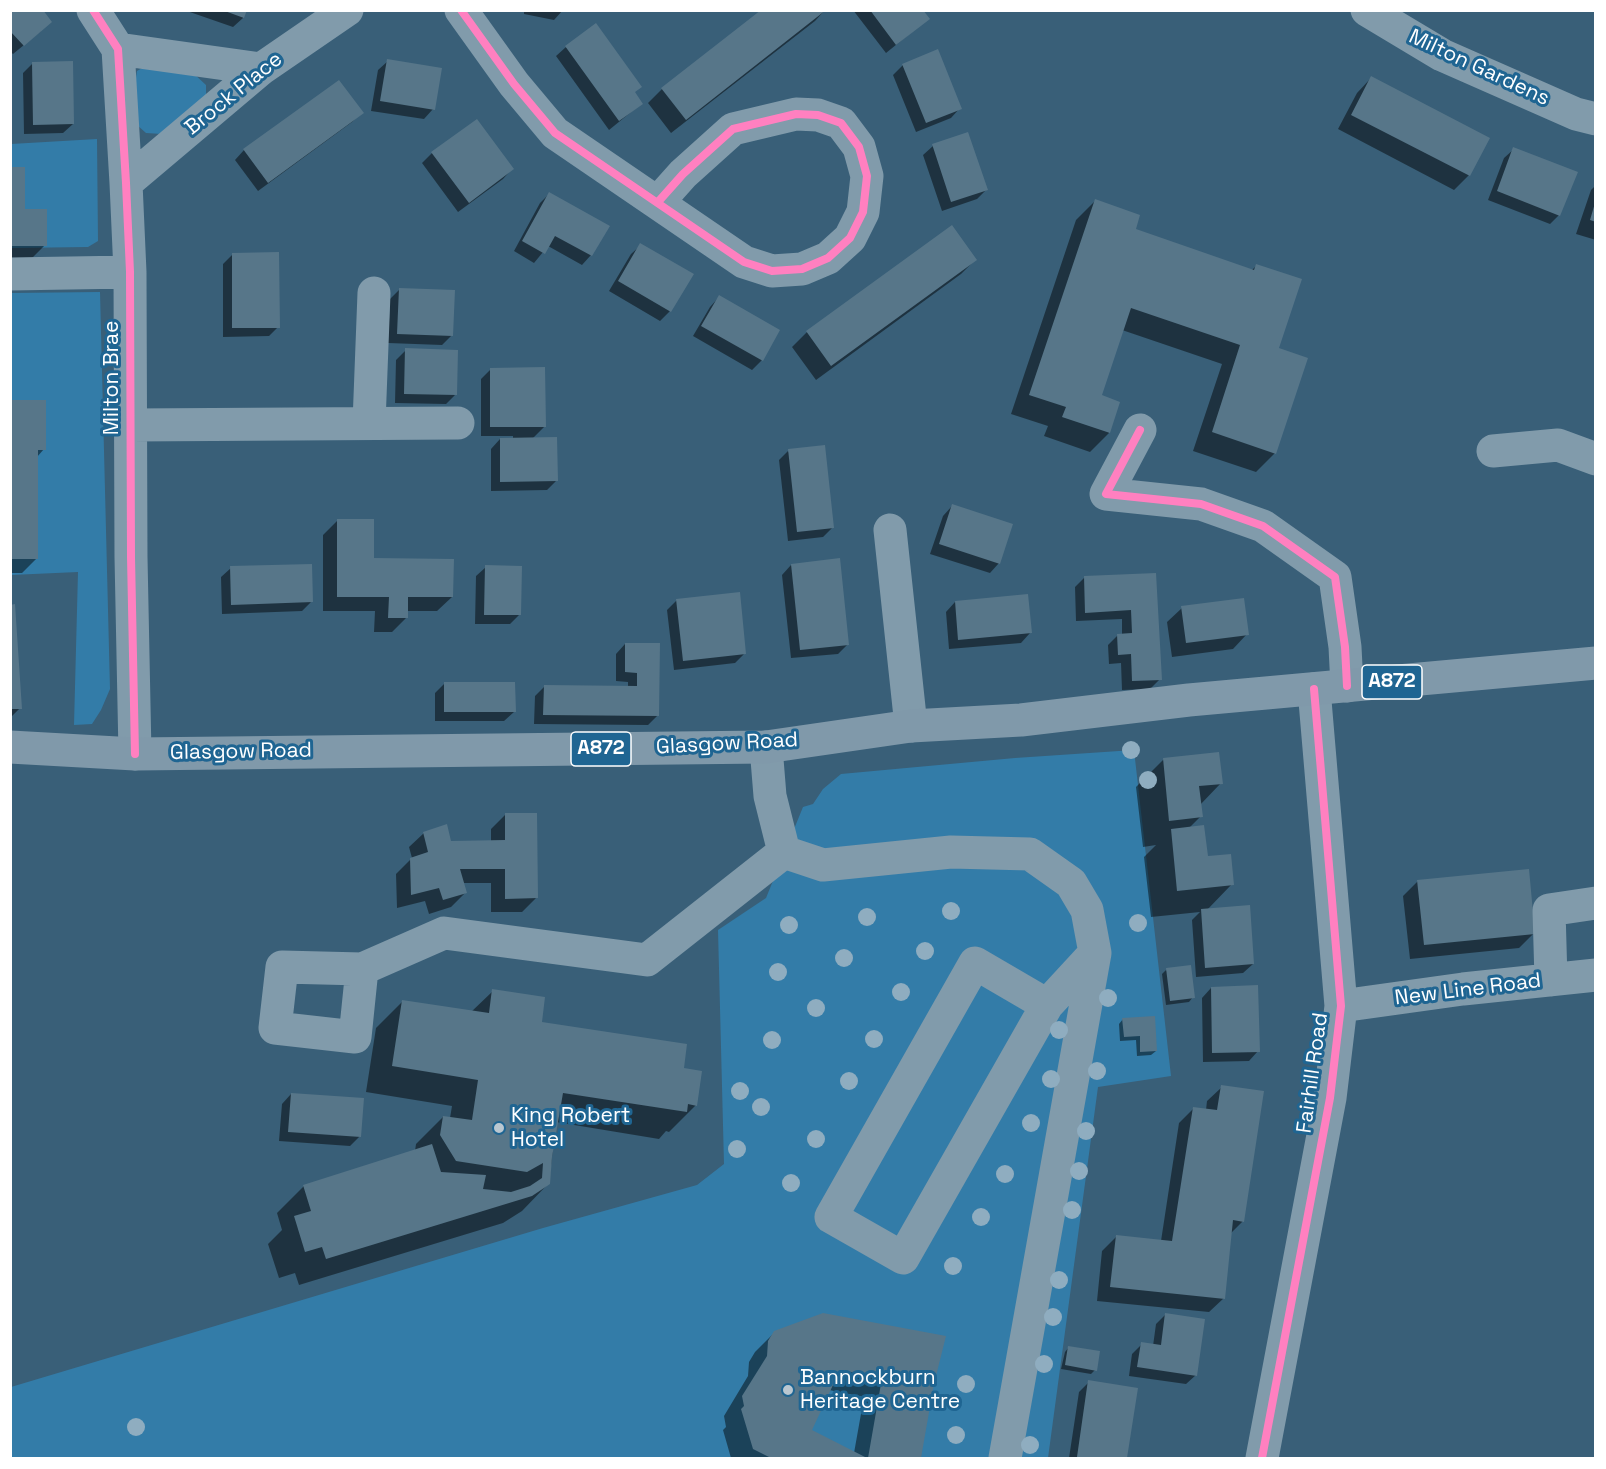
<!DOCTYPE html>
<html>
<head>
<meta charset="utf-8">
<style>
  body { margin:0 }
  #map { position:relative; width:1606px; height:1469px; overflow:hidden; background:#395f78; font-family:"Space Grotesk",sans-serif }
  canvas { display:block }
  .frame { position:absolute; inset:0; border:12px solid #fff; pointer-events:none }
</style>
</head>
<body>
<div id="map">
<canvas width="1606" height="1469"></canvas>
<div class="frame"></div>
</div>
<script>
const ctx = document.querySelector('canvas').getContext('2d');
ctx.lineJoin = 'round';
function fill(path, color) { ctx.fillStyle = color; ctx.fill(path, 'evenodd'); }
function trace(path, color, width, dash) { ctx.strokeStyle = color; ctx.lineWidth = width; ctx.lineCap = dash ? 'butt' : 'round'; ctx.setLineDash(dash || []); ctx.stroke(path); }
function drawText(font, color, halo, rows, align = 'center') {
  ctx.font = font + ' "Space Grotesk",sans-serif'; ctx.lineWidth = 6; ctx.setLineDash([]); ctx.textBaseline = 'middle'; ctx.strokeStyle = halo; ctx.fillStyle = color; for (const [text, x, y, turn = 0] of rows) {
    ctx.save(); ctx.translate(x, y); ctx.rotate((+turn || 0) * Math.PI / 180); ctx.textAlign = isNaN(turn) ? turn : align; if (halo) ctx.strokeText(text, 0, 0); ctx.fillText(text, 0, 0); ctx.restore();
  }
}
fill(new Path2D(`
  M151,63L192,72L206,85V102L162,134L146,133L137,125L135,84L137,71Z
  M97,139L98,241L88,247L11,248V144Z
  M100,292L110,689L101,710L92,724L74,725L78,572L11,575V293Z
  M1134,750L1171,1076L1098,1087L1048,1458H11V1387L543,1228L697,1185L724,1164L718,930L766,898L803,807L813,804L823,789L841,774L1015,758Z`), '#337ca8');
fill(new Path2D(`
  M10,10L41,31L13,54L10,51Z
  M184,10H245L243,18L233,27Z
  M524,10H563L554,20L524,14Z
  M825,10L815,21L671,133L648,103L662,89Z
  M853,10H921L928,19L886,53Z
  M566,47L633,93L641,104L609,130L556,56Z
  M388,61L433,109L424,119L371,111L378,70Z
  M33,63L73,124L63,133L24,134L23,73Z
  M903,65L960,108L951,118L916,132L893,75Z
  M1371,78L1469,175L1454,190L1338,129L1357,93Z
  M362,112L352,122L258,191L235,160L244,150Z
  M476,121L512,169L503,179L458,212L422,163L432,153Z
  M933,146L986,190L977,199L942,211L923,155Z
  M1514,149L1559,215L1550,224L1488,200L1504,158Z
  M10,168L24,210L45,245L31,259H10Z
  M1596,185V240L1576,234L1591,190Z
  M549,194L591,255L582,265L548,246L534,263L514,251L540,203Z
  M1095,201L1134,230L1252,270L1257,265L1277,349L1275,453L1256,472L1193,451L1222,364L1122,330L1100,396L1109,433L1090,452L1044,436L1048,426L1011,414L1076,220Z
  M641,245L670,311L660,321L609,291L631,254Z
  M233,254L278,327L269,336L223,337V264Z
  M975,260L961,274L816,380L792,347L807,332Z
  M399,290L452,335L442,345L388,343L390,299Z
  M719,297L762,360L752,370L693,336L710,307Z
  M406,350L455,395L446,404L395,403L396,360Z
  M491,369L545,426L532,439L556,481L547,490L491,491V449L500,439H513V436H481V379Z
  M10,401L44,449L37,457V558L22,573H10Z
  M788,451L833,527L823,537L788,541L779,460Z
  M952,506L999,563L990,573L930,554L943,516Z
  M338,520L373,560L452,597L437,611H406V618L392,632H374L375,611H323V535Z
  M791,565L848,644L838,654L791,658L782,575Z
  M486,567L519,615L510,624H475L476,576Z
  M231,568L311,602L302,611L222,614L221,577Z
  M1155,574L1160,679L1150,689L1122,690L1121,663L1109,664L1108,645L1118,635H1122V619L1076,621L1075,587L1084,578Z
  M677,600L744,654L735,663L674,670L667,610Z
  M955,602L1030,633L1021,643L949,649L946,612Z
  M10,606L20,708L10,718Z
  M1182,608L1247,634L1233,649L1172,657L1167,622Z
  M625,644L658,715L648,725L534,724L535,696L544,687H628V682L616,681V654Z
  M445,683L514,712L504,721H435V693Z
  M1163,760L1221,783L1200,805L1201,816L1189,828L1206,858L1232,884L1207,910L1253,964L1243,973L1196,977L1192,920L1200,912L1151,917L1144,857L1156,845L1143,847L1136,787Z
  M505,815L536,898L522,912H491V883H462L465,893L451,907L429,914L425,901L397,908L396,874L412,858L409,847L424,833L450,842H491V829Z
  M1418,881L1533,934L1519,948L1410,959L1403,896Z
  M1166,970L1193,997L1189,1002L1166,1005L1162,974Z
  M1211,988L1258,1051L1249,1061L1203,1062L1202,998Z
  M493,991L540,1023L682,1069L696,1105L669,1132L666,1131L659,1139L556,1122L549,1183L522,1211L503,1223L299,1285L295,1273L279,1278L268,1244L282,1230L277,1213L304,1186L415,1151L416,1144L443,1117L450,1118L452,1106L366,1092L376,1028L403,1001L471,1012Z
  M1123,1019L1156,1051L1151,1055L1137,1056L1136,1040L1120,1041L1119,1024Z
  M1222,1087L1243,1221L1230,1234L1224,1298L1209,1312L1097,1301L1102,1251L1116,1237L1161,1241L1179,1123L1194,1108L1206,1110L1207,1101Z
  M291,1094L360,1136L350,1146L279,1141L282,1104Z
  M1166,1314L1196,1375L1186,1384L1129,1376L1132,1354L1142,1344L1153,1346L1156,1324Z
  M775,1332L932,1384L919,1458H731L723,1430L726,1427L724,1416L748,1376L749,1362L755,1352ZM829,1390L864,1397L854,1453L810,1431Z
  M1069,1347L1095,1370L1091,1374L1061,1369L1065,1352Z
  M1089,1382L1136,1389L1126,1458H1069L1079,1392Z`), '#0007');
fill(new Path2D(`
  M10,10H43L52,22L24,46L10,31Z
  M222,10H247L244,18Z
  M761,10H826L686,120L661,88Z
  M870,10H923L930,19L896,45Z
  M596,23L642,87L635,92L643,104L619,121L565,46Z
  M938,49L962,109L926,123L902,64Z
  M387,59L442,68L435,110L380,101Z
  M73,61L74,124L33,125L32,62Z
  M1371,76L1490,138L1470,176L1351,115Z
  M339,80L364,113L268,183L243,149Z
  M477,119L514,169L469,203L431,152Z
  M968,132L988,190L951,202L932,144Z
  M1513,147L1578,172L1560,216L1497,191Z
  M10,167H25V209H47V246H10Z
  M549,192L610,226L592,256L555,236L545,254L522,241Z
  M1095,199L1140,215L1136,229L1254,270L1256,264L1302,279L1279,348L1308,358L1276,454L1212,432L1240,345L1131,308L1102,395L1120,402L1110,433L1062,417L1066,407L1029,395Z
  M1595,203H1596V222L1590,220Z
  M952,225L977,260L831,366L806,331Z
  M640,243L694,274L671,312L618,281Z
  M279,252L280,328H232V253Z
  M399,288L455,290L453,336L397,334Z
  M719,295L780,330L763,361L701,326Z
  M405,348L458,350L457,395L404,394Z
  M545,367L546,427H490V368Z
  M10,400H46V450H38V559H10Z
  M557,437L558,481L500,482V438Z
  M825,445L834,528L797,532L788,449Z
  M952,504L1013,524L1000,564L939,544Z
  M337,519H374V558L454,559L453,597H408V618H388L389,597H337Z
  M840,558L849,645L800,650L791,564Z
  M312,564L313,602L231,605L230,566Z
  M485,565L522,566L521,615H484Z
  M1156,573L1162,680L1132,681L1131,654L1118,655L1117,634L1132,633L1131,610L1085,613L1084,576Z
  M740,592L746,654L683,661L676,599Z
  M1028,594L1032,633L958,640L955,601Z
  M1244,598L1249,635L1186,643L1181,606Z
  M15,604L22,709H10V605Z
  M625,643H660L659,716L543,715L544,685L637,686V673L625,672Z
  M444,682H515L516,712H444Z
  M1219,752L1223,784L1199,786L1203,817L1169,821L1163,758Z
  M505,813H537L538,898L505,899V869H460L467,893L443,900L439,888L411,895L410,858L428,852L423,832L447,824L451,841L505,840Z
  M1204,825L1208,856L1231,854L1234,885L1177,891L1171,829Z
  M1529,869L1535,934L1424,945L1417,880Z
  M1250,905L1254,964L1205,968L1201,909Z
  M1191,965L1195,998L1170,1001L1166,968Z
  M1258,985L1260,1052L1212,1053L1211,987Z
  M492,989L545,997L542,1022L687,1044L684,1068L702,1071L697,1106L688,1104L687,1112L563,1093L552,1157L550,1184L532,1196L326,1259L322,1247L305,1252L294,1216L311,1211L303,1185L432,1144L441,1172L486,1175L483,1189L511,1192L530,1186L542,1178L543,1163L527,1172L456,1161L440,1135L443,1116L472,1120L478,1080L392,1066L402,1000L489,1013Z
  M1155,1016L1157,1051L1140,1052V1036L1124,1037L1122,1018Z
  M1221,1085L1264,1091L1244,1222L1233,1220L1225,1299L1110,1287L1116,1235L1172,1241L1193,1107L1217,1110Z
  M291,1093L364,1098L361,1137L288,1132Z
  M823,1313L946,1336L934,1384L921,1458H868L882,1378L840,1370L812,1430L867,1458H771L753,1449L741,1409L744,1406L742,1396L767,1356L768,1341L774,1331Z
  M1165,1313L1205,1319L1197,1376L1137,1367L1141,1342L1161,1345Z
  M1068,1346L1100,1351L1097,1371L1065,1365Z
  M1088,1380L1138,1388L1127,1458L1077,1457Z`), '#577689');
trace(new Path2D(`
  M93,10L118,49L126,183L130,272L131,557L135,754
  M461,10L514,84L555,133L744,262L772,271L802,269L828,258L850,238L863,212L867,176L859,147L841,123L818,115L796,114L733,129L683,174L658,202
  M1367,10L1442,55L1576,114L1596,119
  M118,49L261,69
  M126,183L261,69L347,10
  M10,274L130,272
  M369,423L374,293
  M131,425L458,423
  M1140,430L1106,494L1201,504L1263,526L1335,577L1345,647L1347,686
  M1493,451L1558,445L1596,459
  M890,530L911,726
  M784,852L823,865L951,852L1030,854L1071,883L1087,910L1095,953L1005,1458
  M362,969L282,967L275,1028L355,1037L362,969L444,933L647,960L784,852L770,796L766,747
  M1551,980L1549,910L1596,903
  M1047,1005L975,963L831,1217L903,1258L1047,1005L1095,953
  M1341,1006L1463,989L1596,975
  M1262,1458L1330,1098L1341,1006L1314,689`), '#819bab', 33);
trace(new Path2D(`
  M10,747L135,754L766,747L911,726L1021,720L1189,700L1596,663`), '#8099aa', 33);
trace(new Path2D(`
  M93,10L118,49L126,183L130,272L131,557L135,754
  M461,10L514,84L555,133L744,262L772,271L802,269L828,258L850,238L863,212L867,176L859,147L841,123L818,115L796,114L733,129L683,174L658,202
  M1140,430L1106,494L1201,504L1263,526L1335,577L1345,647L1347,686
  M1262,1458L1330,1098L1341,1006L1314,689`), '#ff80c0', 8);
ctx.fillStyle = '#8fadc0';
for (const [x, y] of [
  [1131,750],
  [1148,780],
  [951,911],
  [867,917],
  [1138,923],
  [789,925],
  [925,951],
  [844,958],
  [778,972],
  [901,992],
  [1108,998],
  [816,1008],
  [1059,1030],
  [874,1039],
  [772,1040],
  [1097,1071],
  [1051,1079],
  [849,1081],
  [740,1091],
  [761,1107],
  [1031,1123],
  [1086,1131],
  [816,1139],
  [737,1149],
  [1079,1171],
  [1005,1174],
  [791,1183],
  [1072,1210],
  [981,1217],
  [953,1266],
  [1059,1280],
  [1053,1317],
  [1044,1364],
  [966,1384],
  [136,1427],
  [956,1435],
  [1030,1445]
]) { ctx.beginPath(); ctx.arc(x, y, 9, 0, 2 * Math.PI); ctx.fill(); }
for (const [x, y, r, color] of [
  [499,1128,6,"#bac7d0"],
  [788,1390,6,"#bac7d0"]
]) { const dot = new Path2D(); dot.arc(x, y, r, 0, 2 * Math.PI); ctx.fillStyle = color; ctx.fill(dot); trace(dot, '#1f6592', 2); }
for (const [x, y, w] of [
  [1392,682,60],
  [601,749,60]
]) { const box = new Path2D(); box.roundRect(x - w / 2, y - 17, w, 34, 4.5); ctx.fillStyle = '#1f6592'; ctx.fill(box); trace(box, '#fff', 1.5); }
drawText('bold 20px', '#fff', null, [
  ["A872",1392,682],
  ["A872",601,749]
]);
drawText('21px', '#fff', '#1f6592', [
  ["Milton Gardens",1479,68,25],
  ["Brock Place",234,94,-39],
  ["Milton Brae",112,378,-90],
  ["Glasgow Road",727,744,-3],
  ["Glasgow Road",241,752,-1],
  ["New Line Road",1468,990,-7],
  ["Fairhill Road",1313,1073,-82]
]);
drawText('21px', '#fff', '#1f6592', [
  ["King Robert",511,1116],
  ["Hotel",511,1140],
  ["Bannockburn",800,1378],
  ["Heritage Centre",800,1402]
], 'left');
</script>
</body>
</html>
